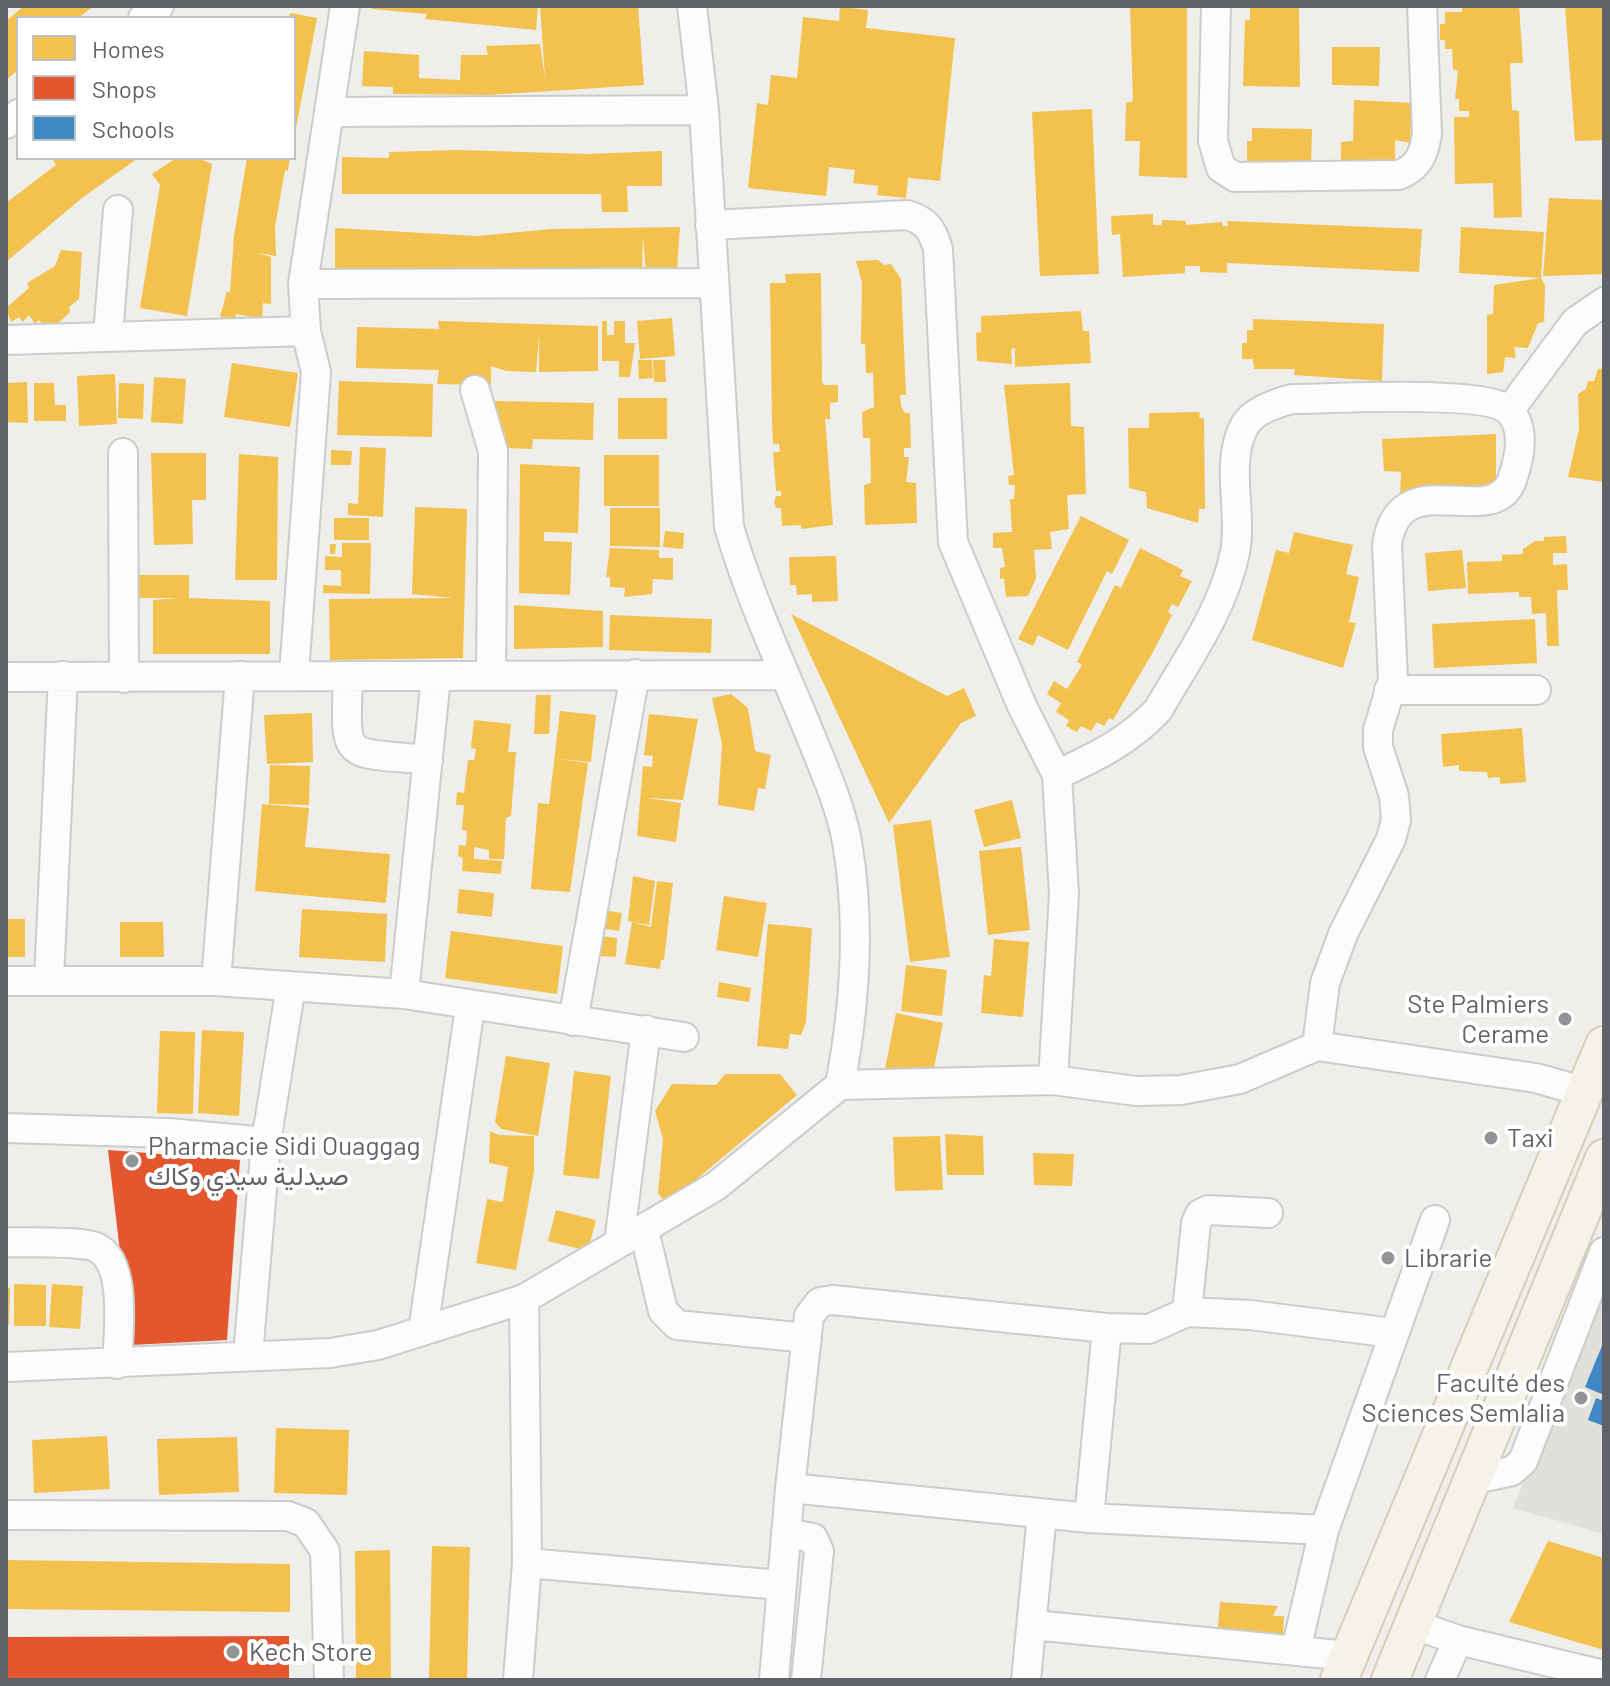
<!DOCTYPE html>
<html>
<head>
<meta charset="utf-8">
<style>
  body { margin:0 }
  #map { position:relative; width:1610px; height:1686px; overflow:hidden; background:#efeeea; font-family:Barlow,sans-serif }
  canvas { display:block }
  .frame { position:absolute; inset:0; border:8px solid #5f6368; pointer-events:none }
  .legend { position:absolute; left:16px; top:16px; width:280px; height:144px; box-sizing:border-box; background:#fff; border:2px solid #bfc1c3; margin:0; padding:10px 14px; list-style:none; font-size:24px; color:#5f6368 }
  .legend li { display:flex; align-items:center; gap:16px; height:40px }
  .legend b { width:40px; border:2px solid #bfc1c3 }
</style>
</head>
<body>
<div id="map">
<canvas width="1610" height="1686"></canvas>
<div class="frame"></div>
<ul class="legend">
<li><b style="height:22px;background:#f2c14e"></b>Homes</li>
<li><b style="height:22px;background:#e4572e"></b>Shops</li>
<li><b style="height:22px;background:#3f88c5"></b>Schools</li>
</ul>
</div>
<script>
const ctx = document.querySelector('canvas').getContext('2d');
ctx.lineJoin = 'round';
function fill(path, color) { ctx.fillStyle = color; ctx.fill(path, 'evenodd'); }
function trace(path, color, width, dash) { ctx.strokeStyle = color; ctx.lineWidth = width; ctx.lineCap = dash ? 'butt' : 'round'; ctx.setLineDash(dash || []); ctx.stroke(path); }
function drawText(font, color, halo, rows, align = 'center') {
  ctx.font = font + ' Barlow,Vazirmatn,sans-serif'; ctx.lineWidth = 8; ctx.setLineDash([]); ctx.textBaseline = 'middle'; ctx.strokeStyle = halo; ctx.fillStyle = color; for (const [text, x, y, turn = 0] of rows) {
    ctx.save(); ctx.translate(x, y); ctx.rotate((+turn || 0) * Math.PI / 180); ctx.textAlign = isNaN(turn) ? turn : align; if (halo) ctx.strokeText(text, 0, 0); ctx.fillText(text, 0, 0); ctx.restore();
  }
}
fill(new Path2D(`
  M1604,1287V1534L1513,1508Z`), '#e2e0da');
fill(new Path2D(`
  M24,6H94L78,18H18V70L6,80V21Z
  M373,6H538L536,30L425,19L427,14L372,9Z
  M540,6H638L644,85L488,95L393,94V87L362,86L364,51L419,55V78L460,80L461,55H488L486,46L540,44L545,78Z
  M1130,6H1187V178L1139,176L1140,141H1125L1126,103L1133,101Z
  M1250,6H1299L1300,87L1243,86L1245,20H1250Z
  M1462,6H1519L1523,63H1510L1512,110L1519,111L1522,217L1494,218L1493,183L1455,184L1454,117H1469V111H1459V99H1455L1458,71L1453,69L1452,49H1445V40H1440V24H1445V12H1462Z
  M1565,6H1604V140L1575,141Z
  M840,7L868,10L866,28L955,38L940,181L908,178L906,198L877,195L878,186L853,183L855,170L829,167L826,196L748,188L757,103L768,105L771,75L797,78L803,17L839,21Z
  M291,13L317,18L296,128L294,18H288Z
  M1332,47H1380L1379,86L1332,85Z
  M1354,100L1412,103L1410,143L1395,140V166L1341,164V142L1353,141Z
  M1092,109L1099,274L1040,276L1032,112Z
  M1252,128L1312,129L1311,163L1247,162V141H1252Z
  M458,150L589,154L662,151V186H627L628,212H602L601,194H342V157L389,158V152Z
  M56,158H138L82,198L6,262V203L56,165L53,160Z
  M176,158H198L212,164L187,316L140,308L160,185L152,174Z
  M247,158H290L288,171L285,170L275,227L276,256L257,253L271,257V304L263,303L262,319L236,314L235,319L220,317L227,291L230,293L234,236Z
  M1549,198L1604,200V274L1543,276Z
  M1153,214V225H1162V220L1186,221V225L1222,222L1223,226H1228L1227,221L1422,229L1419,272L1227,263V273L1200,272V266H1185V273L1123,277L1120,234L1112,235L1111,216Z
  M680,227L677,270L646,273L643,236L642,272L583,268L571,275L477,269L335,273V228L476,236L552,229Z
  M1461,227L1544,232L1541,278L1459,273Z
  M61,250L82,252L79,299L69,307L70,312L49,332L39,320L35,324L29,315L23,322L19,317L11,322L6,308L29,288L27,283L55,266Z
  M878,260L884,265L891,264L901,279L906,395H900L901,406L905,413H910L911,448H904V457H909L906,482L916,483L917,523L865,525L864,485L871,483L870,438H863L862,412L874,407L873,373H866L865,344H861L862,283L856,261Z
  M821,273L822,381L824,385H838V402L830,403V420L825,418L833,525L801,529V525L782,526L781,508H776L774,502L776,496H781V491H776L773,452H780L779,444H773L772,422L770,283H786L785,274Z
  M1541,278L1545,285L1544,322L1538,323L1528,348L1514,347L1516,358L1505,357L1503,372L1487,374V315L1493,314L1494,285Z
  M1081,311L1083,331H1089L1091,363L1015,367V348L1011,349L1012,364L977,361L976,333L981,332V316Z
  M672,318L675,356L640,359L637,321Z
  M1253,319L1384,324L1382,381L1294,375L1295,369H1254L1253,359H1242V343H1247V330H1253Z
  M438,321L598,326V371L539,372V336L536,372L506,371L491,366V385L437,384L439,370L356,368L357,327L439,329Z
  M602,321H607V335H614V321H625V343H635L630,377H619V361H602Z
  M638,360H652L653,378L639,379Z
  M653,360H665L666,382H654Z
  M232,363L298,373L290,427L224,417Z
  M1598,369H1604V482L1568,477L1579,429L1578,394L1586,389L1588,381H1594Z
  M115,374L117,424L79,426L77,376Z
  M154,377L186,379L183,424L151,422Z
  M339,381L433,384L432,437L337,435Z
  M27,382L28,423L6,422V383Z
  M34,383H54L55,405H66V421H34Z
  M119,383L144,384L143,419L118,418Z
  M1070,383L1071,426L1084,427L1086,494L1067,495L1069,529L1050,532L1052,549L1034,550L1036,578L1028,596L1006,597L1004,578L1000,579V568L1005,567L1002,548H993V533L1012,532L1010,499H1014L1015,485H1009L1008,476L1014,475L1004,385Z
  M618,398H667V439H618Z
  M495,401L594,403L593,440L533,439L532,449L505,448V433L495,432Z
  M1200,412L1199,418H1204L1205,509H1199L1198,523L1147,508L1146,492L1129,488L1128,428H1149V413Z
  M1496,434V493L1480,487H1422L1420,496H1400L1401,472L1384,471L1382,439Z
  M360,447L386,448L383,517L348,515V503L358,504Z
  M331,450L352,451L351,465H331Z
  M151,453H206V500H192L193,544L154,545Z
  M239,454L278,457L277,580H235Z
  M604,455H659V506H604Z
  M520,464L580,467L578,533L544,532V541L572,542L570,595L519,593Z
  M415,507L467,509L463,658L330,660L329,599L454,598L412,594Z
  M610,508H660V547L610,546Z
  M1081,516L1129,540L1112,574L1107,571L1068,650L1038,635L1033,646L1018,639Z
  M334,518H369V540H334Z
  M665,531L684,533L683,549L663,547Z
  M1294,532L1353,545L1346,574L1359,577L1349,622L1356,623L1343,668L1252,640L1276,550L1289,553Z
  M1566,536L1567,553H1553V565L1567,564L1568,590H1557L1559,646H1547L1546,613L1532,614L1531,597H1519V592L1468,594L1467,562L1502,561V555L1523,554V549L1535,541H1544V537Z
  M342,543H371L370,594L323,593V585L341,586V570H325V556L342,557Z
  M330,544H336L335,554H330Z
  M610,548L659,550V558H673V580L653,579L652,594L624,597L625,588L610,587V577H606Z
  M1140,548L1183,570L1180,576L1192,581L1178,607L1172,604L1168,612L1172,615L1153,652L1113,720L1109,718L1104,726L1097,722L1091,731L1081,726L1077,732L1066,726L1069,720L1056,712L1061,703L1047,694L1054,681L1067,689L1082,665L1077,662L1115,585L1121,588Z
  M1462,550L1466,588L1428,591L1425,553Z
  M836,556L838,601L812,602V594L797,595L796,585H790L789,557Z
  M134,575H189V598L270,601V654H153V600L179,598H135Z
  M514,605L603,611V647L514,649Z
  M791,614L947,696L964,688L976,716L961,723L889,823Z
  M610,615L712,619L711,653L609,650Z
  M1535,619L1537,663L1434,668L1432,624Z
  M731,694L748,708L755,751L771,755L765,789L758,788L754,811L718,805L722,744L712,698Z
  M536,695H551L549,734H534Z
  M560,711L596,715L591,762L559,759L588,763L570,892L531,889L538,803L549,804Z
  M312,713L313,762L267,764L264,715Z
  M649,714L698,719L683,800L647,798L681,803L676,842L637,836L643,766L652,767L653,756L644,755Z
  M474,720L511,724L508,752H516L511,816L506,818L504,859H489V850L474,847V859L502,861L501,874L462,871L463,858L458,856L459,845L466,846L467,831L462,830L464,805H456L457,792L464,793L468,760H474L476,749L471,748Z
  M1522,728L1526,782L1500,784V777L1488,778L1487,772L1459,771V765L1443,767L1441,734Z
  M270,765L310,766L309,805L269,804Z
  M1012,800L1021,838L984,847L974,810Z
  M262,804L309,808L305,847L390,854L386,903L255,891Z
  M931,820L950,957L910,962L893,825Z
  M1021,847L1030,930L988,935L979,851Z
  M633,876L655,881L649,925L628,921Z
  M657,881L673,883L664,960H661L660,969L625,964L632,922L651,927Z
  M459,889L494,893L492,917L457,913Z
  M724,896L767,903L758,957L716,950Z
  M302,909L387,914L385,962L299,957Z
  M603,910L622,913L619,931L601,928Z
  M6,919H25V957H6Z
  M120,922H163L164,957H120Z
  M768,924L812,928L806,1022L801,1035L790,1034L788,1049L757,1046Z
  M451,931L563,946L557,994L445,978Z
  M600,936L617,938L616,957L599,956Z
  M994,939L1029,942L1023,1017L981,1013L984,975L991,976Z
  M906,965L947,970L942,1016L901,1011Z
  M719,982L751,988L749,1002L717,997Z
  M896,1013L943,1023L932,1078L885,1069Z
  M202,1030L244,1032L239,1116L198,1113Z
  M160,1031L195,1032L193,1114L157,1113Z
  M506,1056L550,1063L538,1136L501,1129L495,1122Z
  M574,1071L611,1076L599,1179L563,1175Z
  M725,1074H780L797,1095L667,1204L658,1193L663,1139L655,1111L672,1084L716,1085Z
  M490,1131L499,1135L534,1136V1172L516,1270L476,1263L487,1199L503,1202L508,1167L489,1163Z
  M945,1134L983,1136L984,1175H947Z
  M940,1136L943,1190L895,1191L893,1137Z
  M1033,1153L1074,1154L1072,1186L1034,1185Z
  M556,1210L596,1220L588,1251L548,1241Z
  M14,1284L46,1285V1326H14Z
  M52,1284L83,1286L80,1329L49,1327Z
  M6,1288H10L9,1325H6Z
  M276,1428L349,1430L347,1495L274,1493Z
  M107,1436L110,1489L34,1493L32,1440Z
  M237,1437L239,1492L159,1495L157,1439Z
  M1548,1541L1604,1558V1650L1509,1622Z
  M432,1546L470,1547L467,1680H429Z
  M390,1550L391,1680H356L355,1551Z
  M6,1560L290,1564V1612L6,1609Z
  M1220,1602L1278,1606L1273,1616H1284L1283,1636L1217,1638Z`), '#f2c14e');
fill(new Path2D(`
  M108,1150L240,1160L227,1340L131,1345Z
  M289,1636V1680H6V1637Z`), '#e4572e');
fill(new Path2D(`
  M1604,1341V1395L1585,1387Z
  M1596,1398L1604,1401V1426L1588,1420Z`), '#3f88c5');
const minor = new Path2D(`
  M1216,6L1213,141L1221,168L1235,177L1399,175C1419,167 1424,154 1427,134L1422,6
  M143,18L159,6
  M329,112L704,110
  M6,124L18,114
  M710,225L907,215C927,221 932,229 938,249L953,542L1022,706L1057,775L1064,894L1053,1080
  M303,284L714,283
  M108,335L118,210
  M6,340L306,331
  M475,390L493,451L491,675
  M1509,411L1575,322L1604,302
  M123,453L124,678
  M294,674L316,372L306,331L303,284L345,6
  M348,676C345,764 342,751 428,760
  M6,677L785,675
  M1389,690H1536
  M1057,775C1095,757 1129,741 1158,710C1186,661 1224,609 1235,552C1243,512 1224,462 1245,425C1253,411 1277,403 1292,399C1330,399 1487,389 1509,411C1527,429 1519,460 1512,480C1492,533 1400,460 1387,544L1393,680L1378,730V747L1394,796L1396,820L1391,839L1343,934L1325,983L1317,1046
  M49,980L63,676
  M6,981H216L404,994L684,1037
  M216,981L240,676
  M404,994L436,677
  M573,1021L635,674
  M840,1085L1053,1080L1136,1091L1181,1090L1240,1079L1317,1046L1536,1078L1585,1092
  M6,1128L168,1133L266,1142
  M644,1230L663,1311L677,1325L807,1338
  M6,1242C33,1243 62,1241 88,1245C130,1251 118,1333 117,1364
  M619,1243L646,1030
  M1187,1312L1196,1223L1200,1214L1208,1210L1268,1213
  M423,1331L470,1007
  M248,1355L266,1142L291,986
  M6,1367L330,1353L378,1345L524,1299L716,1186L840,1085C855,1006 861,922 847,842C840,804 823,767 809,732C781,664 750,598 729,527L704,110L692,6
  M1471,1480L1512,1471L1523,1461L1604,1252
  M790,1488L1089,1518L1324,1530
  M6,1515L288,1516L306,1523L325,1551L329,1680
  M1089,1518L1107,1328
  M786,1533L813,1538L819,1551L806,1680
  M527,1563L781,1585
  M1412,1624L1458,1640L1604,1675
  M1033,1625L1348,1656
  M1296,1650L1324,1530L1435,1220
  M518,1680L527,1563L524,1299
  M774,1680L790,1488L809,1316L820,1302L833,1300L1107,1328L1149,1329L1187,1312L1250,1315L1393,1333
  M1026,1680L1042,1514
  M1440,1680L1458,1640`);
const major = new Path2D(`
  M1339,1680L1604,1045
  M1390,1680L1604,1158`);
trace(minor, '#cbcccc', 32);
trace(major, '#d7ceb8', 40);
trace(minor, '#fdfcfc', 28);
trace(major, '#f4f2e9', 36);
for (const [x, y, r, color] of [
  [1565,1019,8,"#919496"],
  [1491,1138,8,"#919496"],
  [132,1161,8,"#919496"],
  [1388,1258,8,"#919496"],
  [1581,1398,8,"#919496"],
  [233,1652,8,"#919496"]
]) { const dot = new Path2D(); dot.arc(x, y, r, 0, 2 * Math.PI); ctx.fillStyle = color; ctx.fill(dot); trace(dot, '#fff', 3); }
drawText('26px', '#5f6368', '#fff', [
  ["Ste Palmiers",1549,1004,"right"],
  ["Cerame",1549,1034,"right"],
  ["Taxi",1507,1138],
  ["Pharmacie Sidi Ouaggag",148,1146],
  ["صيدلية سيدي وكاك",148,1176],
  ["Librarie",1404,1258],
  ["Faculté des",1565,1383,"right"],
  ["Sciences Semlalia",1565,1413,"right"],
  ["Kech Store",249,1652]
], 'left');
</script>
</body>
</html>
